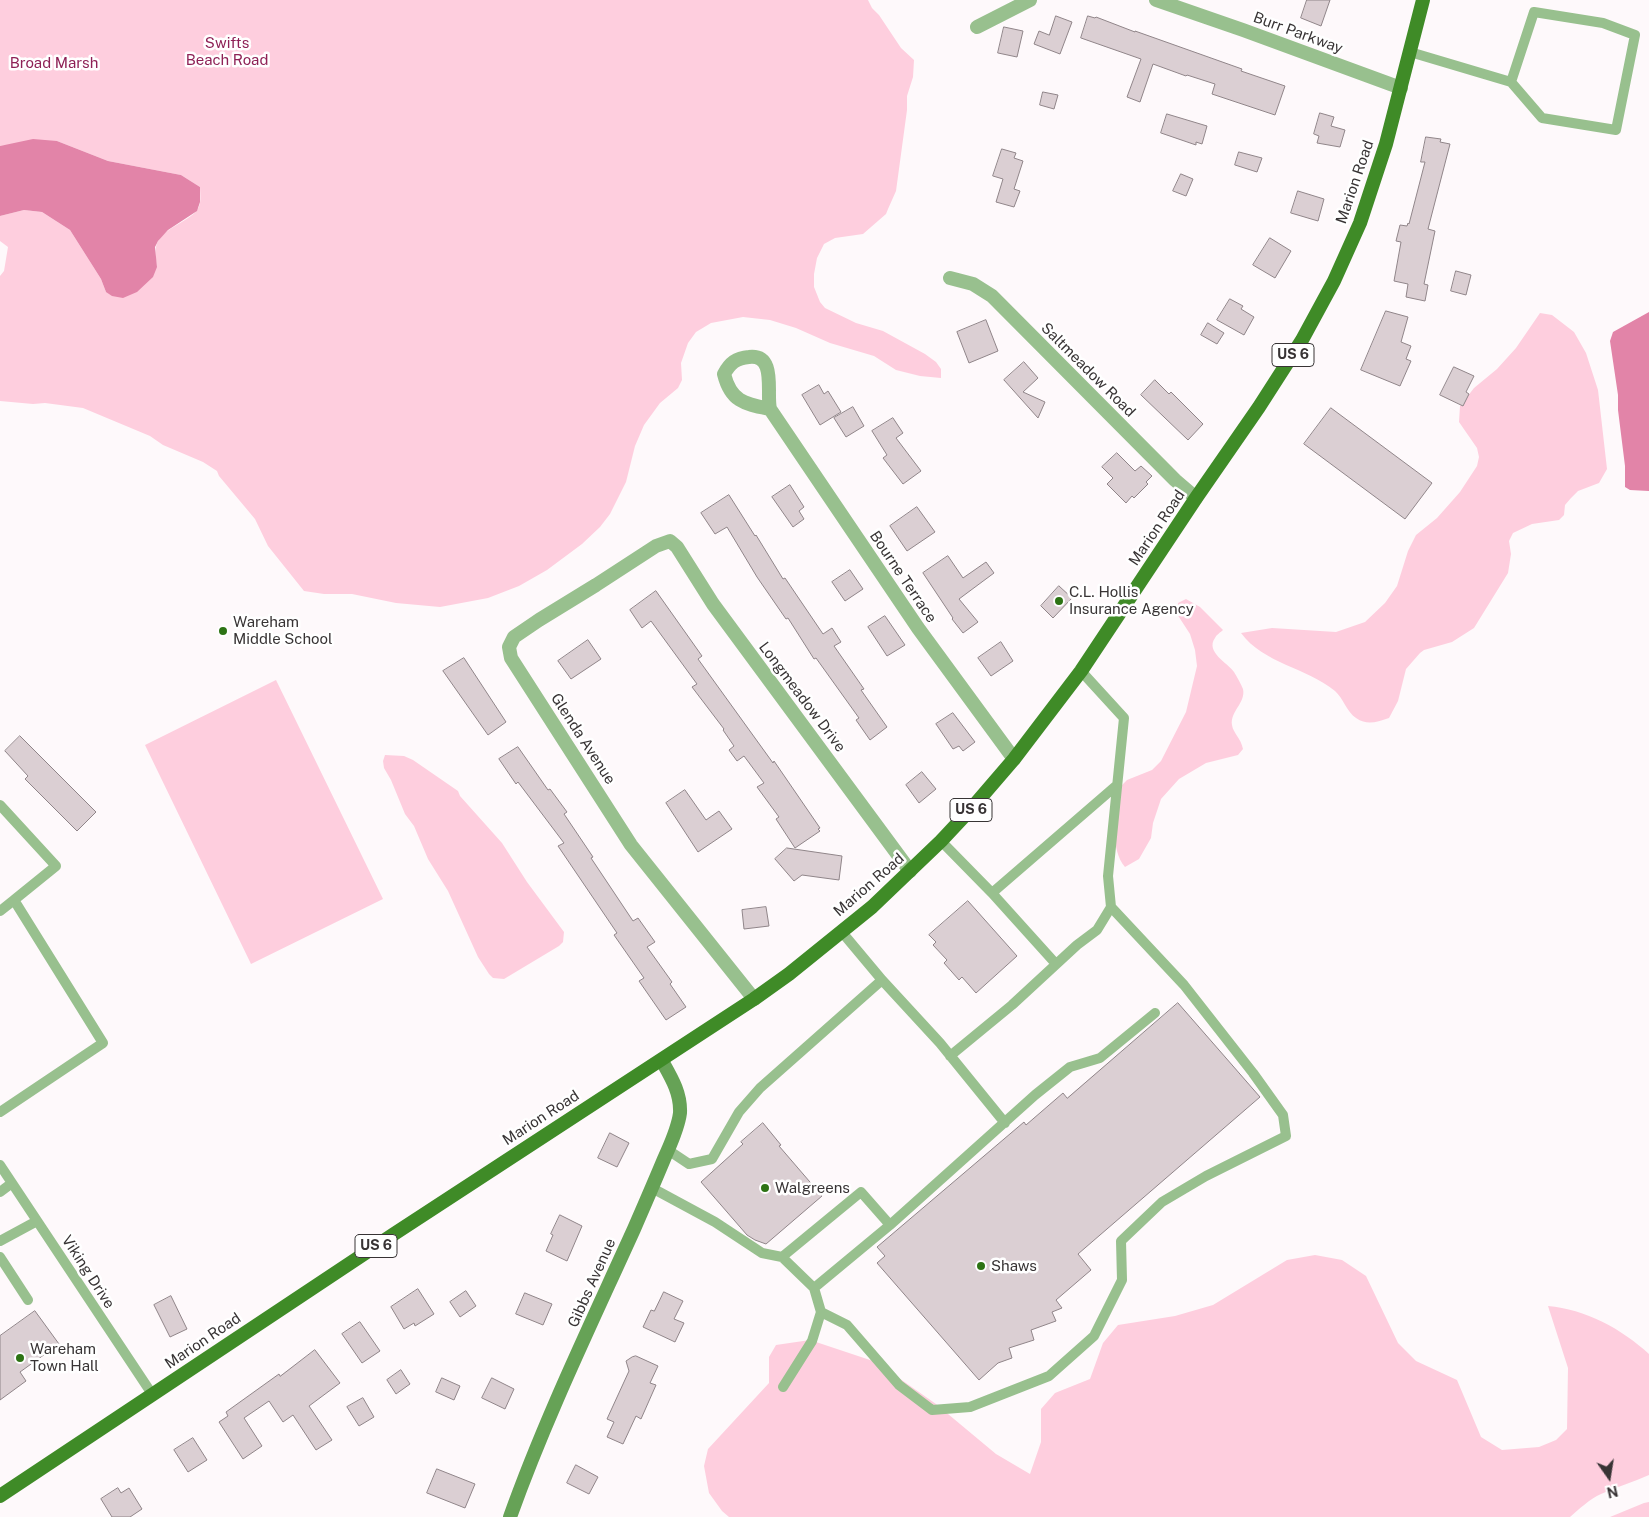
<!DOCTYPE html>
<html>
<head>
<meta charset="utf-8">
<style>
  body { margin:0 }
  #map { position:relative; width:1649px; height:1517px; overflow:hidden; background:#fef9fb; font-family:"Public Sans",sans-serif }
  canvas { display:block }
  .north { position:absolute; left:1584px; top:1452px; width:50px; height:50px; -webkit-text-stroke:4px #fff; paint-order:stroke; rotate:167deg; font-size:14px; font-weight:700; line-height:20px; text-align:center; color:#383435 }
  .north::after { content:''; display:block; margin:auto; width:18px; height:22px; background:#383435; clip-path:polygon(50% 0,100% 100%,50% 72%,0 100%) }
</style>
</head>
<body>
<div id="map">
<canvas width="1649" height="1517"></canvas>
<div class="north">N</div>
</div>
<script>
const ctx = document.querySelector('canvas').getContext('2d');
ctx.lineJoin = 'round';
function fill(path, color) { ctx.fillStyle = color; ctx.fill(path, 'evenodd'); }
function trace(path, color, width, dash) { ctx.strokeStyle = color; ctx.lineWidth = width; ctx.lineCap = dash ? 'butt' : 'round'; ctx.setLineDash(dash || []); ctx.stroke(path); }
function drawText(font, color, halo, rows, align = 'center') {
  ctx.font = font + ' "Public Sans",sans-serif'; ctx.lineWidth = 5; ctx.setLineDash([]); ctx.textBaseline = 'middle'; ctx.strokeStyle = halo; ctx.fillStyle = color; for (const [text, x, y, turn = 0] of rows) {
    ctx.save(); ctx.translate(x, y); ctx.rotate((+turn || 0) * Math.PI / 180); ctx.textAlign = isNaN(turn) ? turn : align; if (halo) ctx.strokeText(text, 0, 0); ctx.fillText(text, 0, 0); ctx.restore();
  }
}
fill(new Path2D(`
  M0,0H868L872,8L879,15L901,48L914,60L913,77L907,96V110L896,191L888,209L886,214L863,234L835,238L824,244L817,258L814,274V287L820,302L825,308L856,323L883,331L925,354L936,362L941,369V378L920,376L896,370L874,356L830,343L796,328L770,320L743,317L711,323L696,332L688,343L681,363L682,380L678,388L660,403L644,425L635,446L626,482L610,514L600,527L582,544L547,570L519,586L488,598L440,607L396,603L352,594H324L304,591L268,546L255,519L219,476L217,471L203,462L163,445L150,436L83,408L45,403L33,404L0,401V276L4,271L8,247L0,241V216L24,210L42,212L70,230L101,279L106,292L157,267C156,261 155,253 156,247C159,229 189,222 197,210C202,204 200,194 200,187L181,175L108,161L57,141L0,146Z
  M1540,313L1552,315L1574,332L1586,353L1598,390L1607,469L1599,483L1578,491L1571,498L1565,505L1564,515L1559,520L1532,524L1513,533L1509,541L1511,554L1508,573L1474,628L1452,642L1424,650L1420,653L1406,669L1398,701L1389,718C1376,722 1368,726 1356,718C1347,712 1343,698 1335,691C1306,667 1264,664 1241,633L1272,628L1336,632L1365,622L1385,603L1397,586L1408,551L1416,535L1437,518L1460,492L1477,466L1479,457L1477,448L1459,422L1460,406L1474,388L1497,369L1516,348Z
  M1186,599L1200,607L1223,630C1221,632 1216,635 1215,638C1205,652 1228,663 1234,672C1237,677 1241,684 1243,689C1246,703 1230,711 1232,725C1233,733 1241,738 1243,749L1238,755L1206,763L1179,779L1161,799L1153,823L1151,838L1139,859L1125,867C1110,850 1115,813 1115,792L1127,780L1152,770L1161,761L1186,712L1197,666L1195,650L1190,634L1177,614L1178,603Z
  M276,680L383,899L251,964L145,745Z
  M385,755L404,756L413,760L458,791L460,796L502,843L527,882L564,932L563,942L559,946L504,979L493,978L489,974L478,957L448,891L428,859L414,826L405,814L391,780L384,768L383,761Z
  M1315,1255L1342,1260L1366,1276L1398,1343L1416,1361L1457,1380L1481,1437L1502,1450L1539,1447L1556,1440L1567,1429L1568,1368L1548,1306C1585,1309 1622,1329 1649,1354V1475C1633,1482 1617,1487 1601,1494C1590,1499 1579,1509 1570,1517H729L722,1511L709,1493L704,1466L708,1449L769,1383V1357L776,1345L810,1340L876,1362L936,1404L996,1454L1030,1474L1041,1442V1409L1055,1393L1090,1379L1103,1343L1118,1325L1175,1316L1213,1305L1287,1260Z
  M1649,1502V1517H1610L1644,1503Z`), '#fecede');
fill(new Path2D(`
  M33,139L57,141L108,161L181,175L200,187V202L197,211L168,230L158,241L155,247L157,267L153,277L137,292L123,298L112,296L106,292L101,279L70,230L42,212L24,210L0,216V146Z
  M1649,312V491L1630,490L1625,487V466L1618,410V395L1610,341L1613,332Z`), '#e284a8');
const building = new Path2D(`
  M1307,0H1330L1321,26L1301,18Z
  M1056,16L1072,22L1060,54L1034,44L1039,31L1049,35Z
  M1088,16L1095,18L1096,17L1135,32V31L1242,69L1241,71L1285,86L1275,115L1212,94L1215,84L1187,75L1186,76L1153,64L1140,102L1127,97L1141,59L1081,38Z
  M1004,27L1023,31L1017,57L998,53Z
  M1043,92L1058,95L1054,109L1040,105Z
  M1320,113L1334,117L1331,126L1345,130L1340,147L1317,143L1319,136L1314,134Z
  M1167,114L1207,126L1202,144L1196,142V145L1161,133Z
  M1426,137L1441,139L1440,142L1450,144L1428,229L1435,231L1424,284L1428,285L1425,301L1406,297L1408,284L1394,281L1401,242L1396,241L1400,225L1407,226L1408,223L1409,224L1425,162H1421Z
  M1002,149L1016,153L1014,158L1023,161L1014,189L1020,191L1014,207L996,202L1003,179L993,176Z
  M1239,152L1262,158L1257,172L1235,165Z
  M1181,174L1193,179L1186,196L1173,191Z
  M1298,191L1324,199L1318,221L1291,213Z
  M1270,238L1291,251L1275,278L1253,265Z
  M1456,271L1471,275L1466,295L1451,291Z
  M1230,299L1243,306L1241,309L1254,317L1244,335L1217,320Z
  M1386,311L1408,317L1401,342L1411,346L1406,359L1411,361L1400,386L1361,370Z
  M986,320L998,351L969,363L957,332Z
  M1208,323L1224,333L1217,344L1201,335Z
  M1024,362L1038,378L1023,392L1045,402L1038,418L1004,380Z
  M1454,367L1474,376L1466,392L1469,394L1463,406L1440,395Z
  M1155,380L1169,394L1171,392L1203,424L1188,440L1141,395Z
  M819,385L824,394L828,391L841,412L820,425L802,395Z
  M853,407L864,426L846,437L834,418Z
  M1331,408L1432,483L1405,519L1304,444Z
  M893,418L903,433L896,438L921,471L903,484L883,458L887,455L872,431Z
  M1117,453L1135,471L1141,466L1152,476L1146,482L1148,484L1134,498L1132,496L1126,503L1107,484L1113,478L1102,467Z
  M790,485L804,507L799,511L804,519L793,527L772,497Z
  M729,495L755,536L756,535L783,579L785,578L823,634L832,628L841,642L834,646L864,689L861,690L887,727L870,740L856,720L859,718L816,658L814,659L788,618L786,619L757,577L727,527L715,534L701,513Z
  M917,507L935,532L907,551L890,526Z
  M948,556L963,578L986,562L994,573L959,599L978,622L963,633L952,619L953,618L923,573Z
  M850,570L863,589L845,601L832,582Z
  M1059,586L1072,598L1053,618L1041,606Z
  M656,591L702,656L698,659L773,763L774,761L820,828L818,829L820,831L795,848L776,819L779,817L757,787L764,783L744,756L737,761L729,750L734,746L723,730L724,729L692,687L697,684L651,621L642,628L630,610Z
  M885,616L905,645L887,656L868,627Z
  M588,640L601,659L571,679L558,661Z
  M1001,642L1013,661L991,676L978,658Z
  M464,658L506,722L488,735L443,671Z
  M953,713L975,742L963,751L959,746L953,749L936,724Z
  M20,736L96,812L77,831L25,779L28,776L5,751Z
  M518,747L548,790L550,789L567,812L564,814L593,857L591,858L633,921L638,918L655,942L647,947L672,982L670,984L686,1007L666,1020L639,981L644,978L614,935L617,933L558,846L564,843L518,782L516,784L499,759Z
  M922,772L936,789L919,803L906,785Z
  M685,790L706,820L719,811L732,829L698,852L666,803Z
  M787,848L842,856L839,880L802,875L794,881L775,859Z
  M968,901L1017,956L976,993L962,977L959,980L944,963L947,960L933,945L936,942L929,935Z
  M766,907L769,926L744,929L742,910Z
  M1178,1003L1260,1097L1078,1254L1091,1270L1056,1300L1062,1308L1052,1312L1056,1321L1031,1330L1034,1340L1009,1348L1012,1358L998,1363L979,1380L877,1263L885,1256L877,1247L1024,1122L1026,1125L1063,1093L1067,1098Z
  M763,1123L781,1145L779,1146L822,1196L766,1244L755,1240L747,1235L701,1182L743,1144L741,1142Z
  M610,1133L629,1143L617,1167L598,1158Z
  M560,1215L582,1226L567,1261L546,1251L553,1235L551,1234Z
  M418,1289L434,1314L415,1326L414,1323L404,1329L391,1307Z
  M466,1291L476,1306L460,1317L450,1302Z
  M664,1292L683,1301L674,1319L684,1323L675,1342L643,1327L651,1310L654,1311Z
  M525,1293L552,1304L543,1325L516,1314Z
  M171,1296L187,1329L170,1337L154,1305Z
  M35,1311L59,1344L20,1372L26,1381L0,1400V1336Z
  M360,1322L380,1351L362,1363L342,1334Z
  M315,1350L340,1383L309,1406L332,1440L316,1450L293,1415L283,1422L269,1401L244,1418L262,1446L243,1459L219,1422L228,1416L226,1412L279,1374L280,1376Z
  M636,1356L658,1366L650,1383L656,1385L641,1419L636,1416L623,1444L607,1437L614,1422L607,1419L629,1371L626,1361L632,1357Z
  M401,1370L410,1384L396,1394L387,1380Z
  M442,1378L460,1386L454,1400L436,1392Z
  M492,1378L514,1389L505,1409L482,1398Z
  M363,1398L374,1417L359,1426L347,1407Z
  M193,1438L207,1460L188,1472L174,1450Z
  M576,1465L598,1477L589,1494L567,1483Z
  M437,1469L475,1484L465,1508L427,1493Z
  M118,1488L121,1493L129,1488L142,1509L130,1517H112L101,1499Z`);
fill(building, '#dbcfd3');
trace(building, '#908589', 1);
trace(new Path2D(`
  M1410,52L1511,82L1534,12L1603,23L1635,35L1616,130L1542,118L1511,82
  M0,805L56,866L14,900L103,1043L0,1112
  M941,841L992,893L1056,964
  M992,893L1117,785
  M0,911L14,900
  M841,931L882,980L940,1043L1005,1123
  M950,1056L1012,1005L1077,945L1097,930L1111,907L1108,876L1124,718L1081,671
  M668,1150L689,1164L712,1159L739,1112L760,1088L882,980
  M0,1165L152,1394
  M652,1188L715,1222L762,1253L782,1257L861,1192L890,1225L814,1288L782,1257
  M0,1192L12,1183
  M890,1225L1035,1095L1070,1067L1100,1058L1155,1013
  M0,1241L37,1221
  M0,1257L28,1300
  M821,1312L847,1325L899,1385L932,1410L970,1407L1049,1376L1094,1336L1122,1280L1121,1241L1162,1202L1206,1176L1286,1136L1283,1115L1253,1073L1184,985L1111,907
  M783,1387L812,1341L821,1312L814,1288`), '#98c08e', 10);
trace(new Path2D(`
  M1156,0L1243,30L1401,88
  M977,27L1030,0
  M950,278L973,284L992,296L1175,480L1196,498
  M770,409C745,404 731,402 724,374C730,363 736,358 749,357C777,354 766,393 770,409L918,628L1014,759
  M754,999L631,845L511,658L509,647L514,637L539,620L596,585L656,546L670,541L677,547L713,604L910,871`), '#98c08e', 14);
trace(new Path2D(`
  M510,1517C545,1419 591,1324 634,1229C644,1206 654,1183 664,1159C670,1145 678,1129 680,1113C681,1093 671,1077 662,1061`), '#66a256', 14);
trace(new Path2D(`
  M0,1496L394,1234L754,999L789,974L872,907L941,841L971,809L1014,759L1081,671L1196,498L1259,407L1302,340L1334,281L1360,223L1386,144L1423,0`), '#3f8b27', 14);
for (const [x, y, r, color] of [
  [1059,601,5,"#2d7314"],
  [223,631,5,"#2d7314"],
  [765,1188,5,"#2d7314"],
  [981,1266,5,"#2d7314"],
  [20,1358,5,"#2d7314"]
]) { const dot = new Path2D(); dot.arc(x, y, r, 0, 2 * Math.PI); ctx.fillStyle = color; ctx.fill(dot); trace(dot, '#fff', 2); }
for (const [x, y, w] of [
  [1293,355,42],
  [971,810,42],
  [376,1246,42]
]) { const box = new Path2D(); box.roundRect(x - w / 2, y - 11.5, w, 23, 4); ctx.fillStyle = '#fff'; ctx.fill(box); trace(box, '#383435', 1); }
drawText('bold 14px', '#383435', null, [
  ["US 6",1293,355],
  ["US 6",971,810],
  ["US 6",376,1246]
]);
drawText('15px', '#383435', '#fff', [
  ["Burr Parkway",1298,33,20],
  ["Marion Road",1355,182,-71],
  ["Saltmeadow Road",1088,370,45],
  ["Marion Road",1157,528,-56],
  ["Bourne Terrace",903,577,56],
  ["Longmeadow Drive",802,697,53],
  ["Glenda Avenue",583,739,57],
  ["Marion Road",869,885,-41],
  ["Marion Road",541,1118,-33],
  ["Viking Drive",88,1272,57],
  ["Gibbs Avenue",592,1283,-66],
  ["Marion Road",203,1341,-34]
]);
drawText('15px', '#8e2156', '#fff', [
  ["Swifts",227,43],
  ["Beach Road",227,60],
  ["Broad Marsh",54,63]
]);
drawText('15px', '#383435', '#fff', [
  ["C.L. Hollis",1069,592],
  ["Insurance Agency",1069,609],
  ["Wareham",233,622],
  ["Middle School",233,639],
  ["Walgreens",775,1188],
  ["Shaws",991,1266],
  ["Wareham",30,1349],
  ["Town Hall",30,1366]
], 'left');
</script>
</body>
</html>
